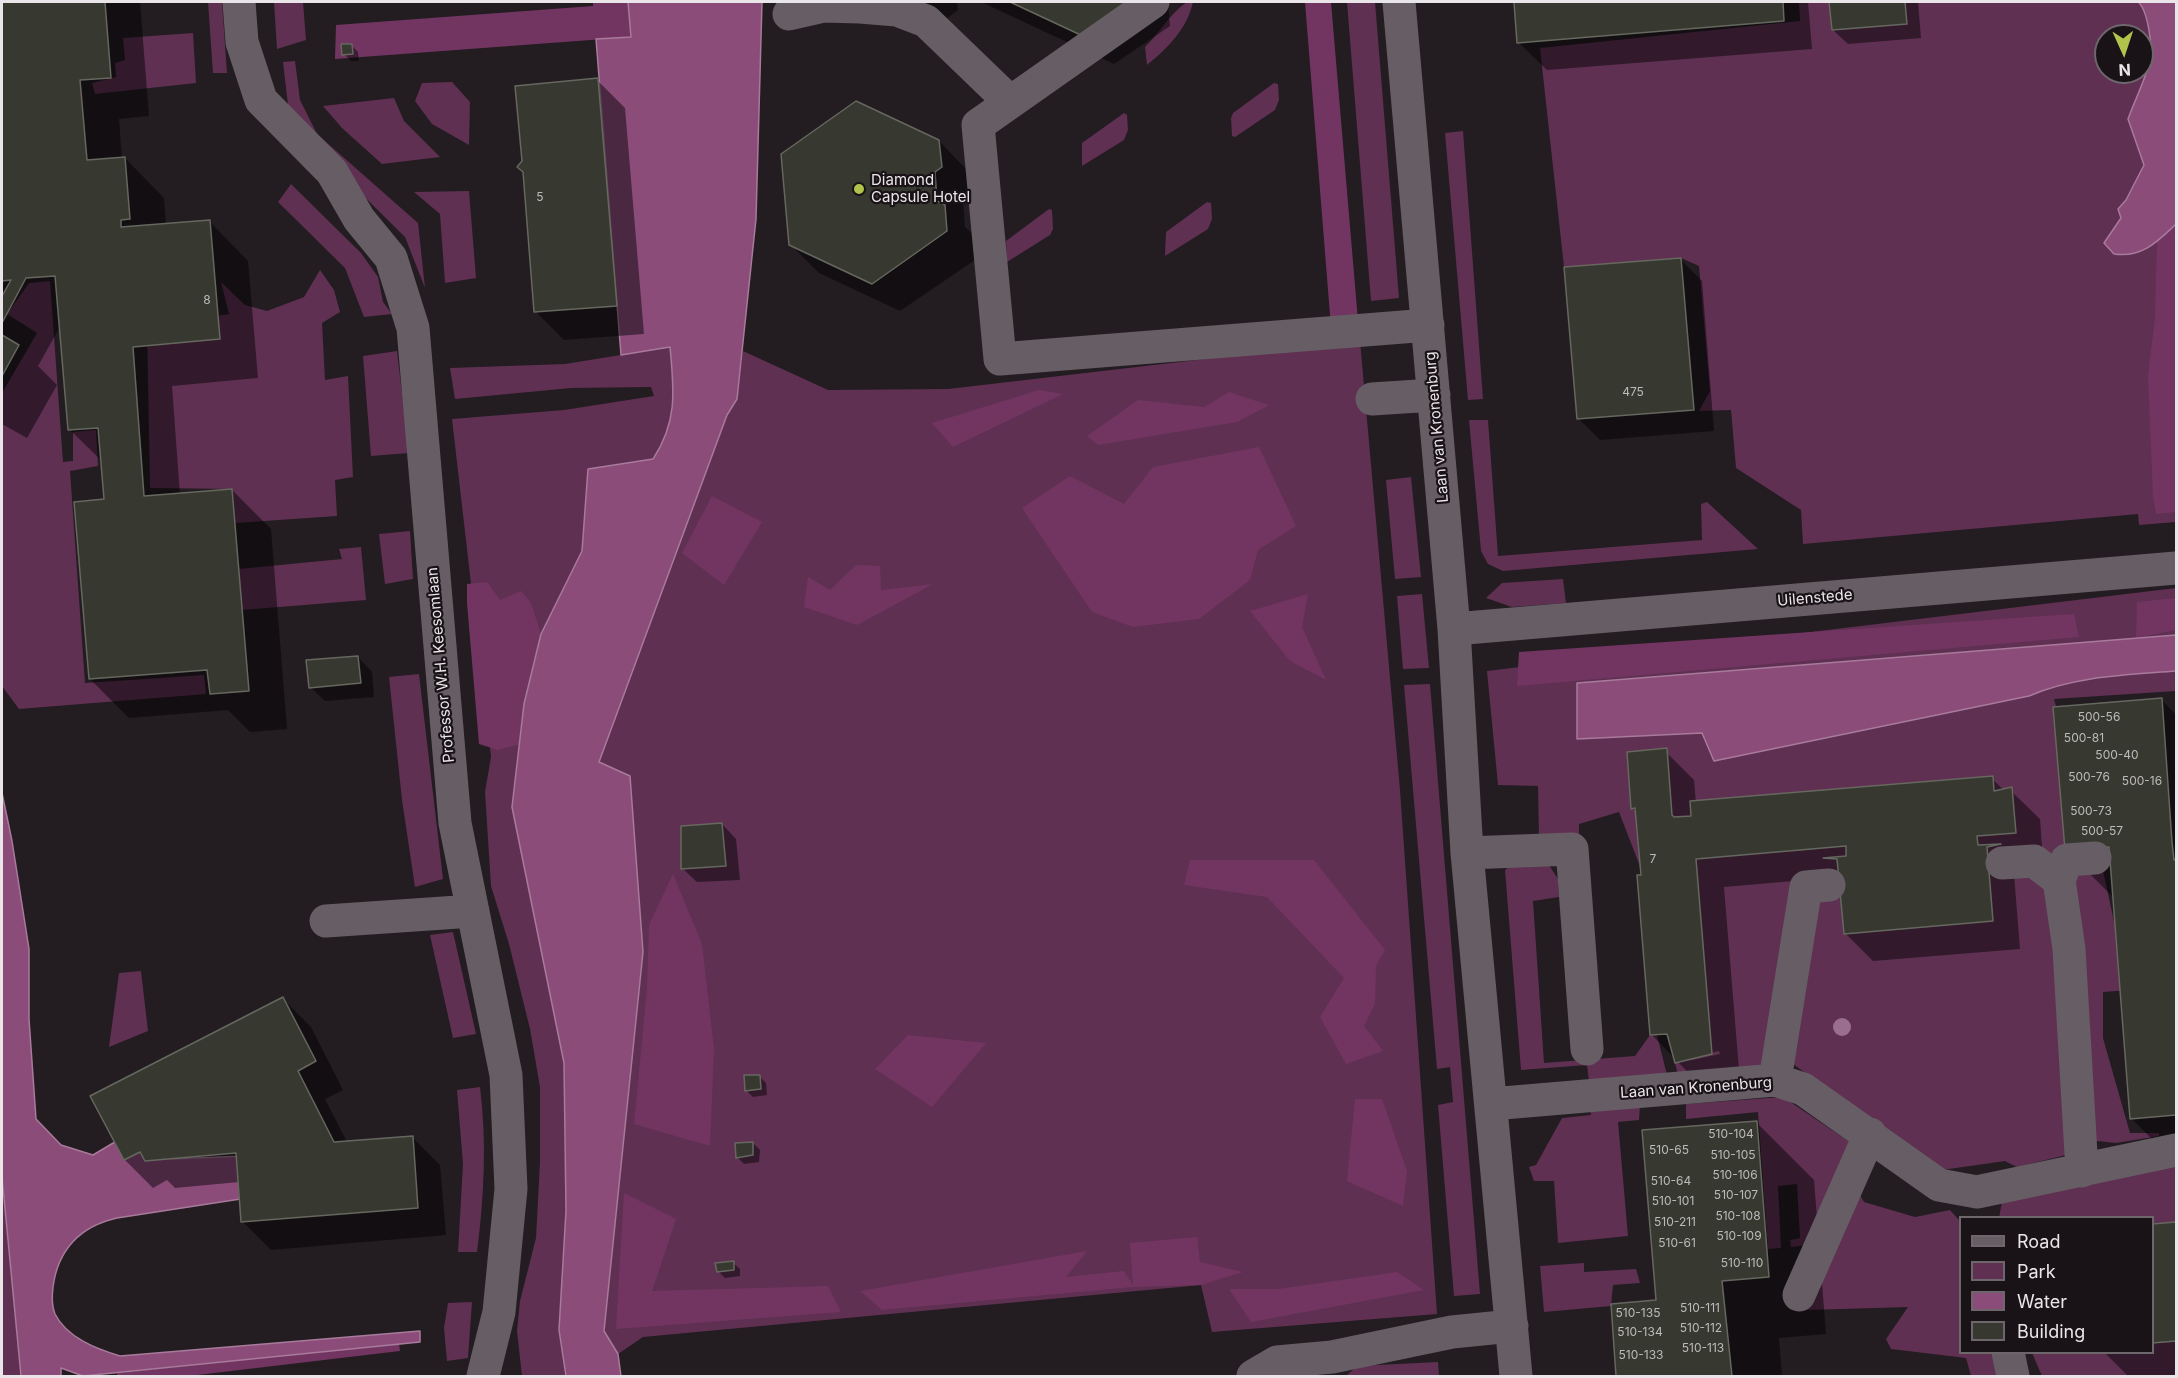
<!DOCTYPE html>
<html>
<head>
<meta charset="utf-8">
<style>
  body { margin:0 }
  #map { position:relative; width:2178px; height:1378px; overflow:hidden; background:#231c21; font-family:Inter,sans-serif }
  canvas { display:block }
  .frame { position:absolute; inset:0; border:3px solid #eae5e8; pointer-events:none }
  .legend { position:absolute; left:1959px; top:1216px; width:195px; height:138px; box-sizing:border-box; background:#191317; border:2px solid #6d676b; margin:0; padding:8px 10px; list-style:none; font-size:18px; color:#eae5e8 }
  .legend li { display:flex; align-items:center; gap:12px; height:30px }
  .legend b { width:30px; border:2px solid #6d676b }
  .north { position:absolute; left:2094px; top:24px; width:60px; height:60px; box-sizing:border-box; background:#191317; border:2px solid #6d676b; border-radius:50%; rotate:177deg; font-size:16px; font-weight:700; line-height:24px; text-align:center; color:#eae5e8 }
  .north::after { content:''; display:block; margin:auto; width:21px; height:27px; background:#b2c34c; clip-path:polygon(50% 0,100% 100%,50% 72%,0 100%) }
</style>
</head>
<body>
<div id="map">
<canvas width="2178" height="1378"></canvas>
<div class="frame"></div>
<ul class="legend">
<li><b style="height:8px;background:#665e64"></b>Road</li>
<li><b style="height:16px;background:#5f3052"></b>Park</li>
<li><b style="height:16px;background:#8c4c7a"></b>Water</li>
<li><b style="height:16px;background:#373931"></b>Building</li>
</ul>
<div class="north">N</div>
</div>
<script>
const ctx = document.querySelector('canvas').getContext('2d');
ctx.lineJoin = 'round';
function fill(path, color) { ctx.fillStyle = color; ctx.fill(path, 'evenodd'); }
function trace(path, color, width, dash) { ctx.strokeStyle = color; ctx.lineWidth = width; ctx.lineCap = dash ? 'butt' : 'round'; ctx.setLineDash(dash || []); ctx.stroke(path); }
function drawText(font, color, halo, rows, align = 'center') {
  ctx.font = font + ' Inter,sans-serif'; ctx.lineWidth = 4.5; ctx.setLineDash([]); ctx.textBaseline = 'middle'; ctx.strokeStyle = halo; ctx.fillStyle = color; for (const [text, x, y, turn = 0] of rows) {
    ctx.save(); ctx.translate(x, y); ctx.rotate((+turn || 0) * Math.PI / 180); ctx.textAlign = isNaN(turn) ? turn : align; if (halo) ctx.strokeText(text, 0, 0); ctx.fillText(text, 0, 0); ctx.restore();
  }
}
fill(new Path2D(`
  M208,2H222L227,73H213Z
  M274,2H303L306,40L277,49Z
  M1187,2H1193C1187,29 1168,48 1147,65L1145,47C1160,33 1169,14 1187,2Z
  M1347,2H1375L1399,298L1371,301Z
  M1799,2H2176V522L2139,525L2138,514L1803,544L1801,510L1736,468L1731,410L1699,411L1710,391L1699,266L1681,258L1564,267L1540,48L1800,21ZM2106,36H2142V72H2106Z
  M193,33L196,83L95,94L92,83L116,77L115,63L125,60L123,38Z
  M295,61L300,100L317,134L418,223L425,288L405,237L308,141L288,105L283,62Z
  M452,82L470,102L469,145L432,124L415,101L422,83Z
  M1274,83L1278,84L1279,100L1275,110L1235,137L1232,136L1231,118L1233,113Z
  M394,98L404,121L440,157L382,164L342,128L323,106Z
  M1124,113L1127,115L1128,130L1124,140L1082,166V143Z
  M1463,131L1483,399L1468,400L1445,133Z
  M291,184L361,253L378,277L383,302L392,314L364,317L345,268L278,202Z
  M469,191L476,278L445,283L440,214L414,192Z
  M1207,202L1211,203L1212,219L1208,229L1165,256L1166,232Z
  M1049,209L1052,210L1053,229L1050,235L1007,262L1006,241Z
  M320,270L334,290L340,312L322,323L325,380L348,376L353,477L335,480L337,516L235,523L232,489L150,488L147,327L229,314L221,282L245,305L267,311L304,297Z
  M50,281L63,462L73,461V432L96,430L98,466L70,471L85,683L204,675L206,694L19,709L2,686V393L37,333L7,314L29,283Z
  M1360,341L1400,790L1437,1314L1212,1332L1201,1285L643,1337L618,1354L604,1331L643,952L630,777L599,762L727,415L737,399L743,351L828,390L948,389Z
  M670,347C673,392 679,419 652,459L588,470L582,551L541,634L524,704L512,807L564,1063L566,1211L559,1330L566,1376H522L517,1331L520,1301L536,1238L540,1162V1087L530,1029L509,944L491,886L485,792L491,757L452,419L564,410L654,396L651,387L571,388L455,399L450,368L565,364Z
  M397,351L409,453L371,456L363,356Z
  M1469,420H1488L1498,556L1702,540L1701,504L1707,502L1758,549L1503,571L1488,564L1481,551Z
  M1411,477L1421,577L1395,579L1386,480Z
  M410,531L413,579L385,584L379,534Z
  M361,547L366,600L242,610L239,569L342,559L339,549Z
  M1563,579L1566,603L1512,607L1486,598L1502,583Z
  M2176,588V635L1577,739L1702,733L2029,696C2075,676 2127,675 2176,671V691L2054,699L2098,848L2129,990L2103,992V1038L2130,1133H2159V1136L2116,1143L2097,1141L2066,1155L2017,1167L2005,1161L1942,1170L1790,1062L1678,1075L1675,1063L1712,1053L1619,812L1579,824V837L1539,839L1538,786L1498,785L1487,671Z
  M1422,594L1429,668L1403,669L1397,596Z
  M419,674L443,879L415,887L402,800L389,677Z
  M1430,684L1480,1294L1454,1296L1438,1105L1453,1102L1450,1067L1437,1069L1404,685Z
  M1511,865H1549L1558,879L1559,897L1533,901L1544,1063L1635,1056L1650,1035H1657L1667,1075L1589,1081L1587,1065L1521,1070L1505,870Z
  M453,932L476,1034L453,1038L430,935Z
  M141,971L148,1031L109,1047L119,973Z
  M480,1087C487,1142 484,1198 477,1252H458L463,1164L457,1090Z
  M1783,1097L1854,1145L1807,1245L1791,1247L1790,1240L1800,1238L1797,1184L1778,1186L1781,1248L1768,1249L1758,1112L1686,1119V1104Z
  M1640,1105L1639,1120L1618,1122L1628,1236L1558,1243L1554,1181H1534L1529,1167L1536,1165L1562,1118L1591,1115L1590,1109Z
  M2176,1162V1376H2042L2032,1353L2152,1352V1218H1999L2003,1196Z
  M2,1177V1181L21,1376H2Z
  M1854,1185L1864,1202L1915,1217L1950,1210L1959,1220L1960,1352L1997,1353V1376H1971L1966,1358L1891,1349L1886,1339L1908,1307L1807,1310V1294Z
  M1584,1263V1272L1636,1269L1640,1283L1613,1285L1611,1306L1544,1312L1540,1266Z
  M472,1302L468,1358L447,1361L444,1328L448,1303Z
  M1438,1362L1439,1376H1346L1357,1366Z`), '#5f3052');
fill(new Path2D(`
  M593,2H628L631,37L335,59L336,25L593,6Z
  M1305,2H1331L1358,321L1331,318L1330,315Z
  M2176,224V512L2156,514L2153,497L2148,376L2155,318L2157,241Z
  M1039,390L1063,394L953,447L932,423Z
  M1229,392L1269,405L1237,422L1098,445L1087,436L1138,400L1204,407Z
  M1259,447L1296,526L1258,550L1250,580L1199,619L1133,627L1092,612L1022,508L1070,476L1124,504L1153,467Z
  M712,496L762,522L724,585L682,553Z
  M856,565L880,566L881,590L933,584L857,625L804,607L808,577L830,590Z
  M487,582L500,600L521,591L531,603L541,634L524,704L520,744L498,750L479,744L467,603V584Z
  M1308,594L1302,627L1326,680L1290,661L1250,611Z
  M2176,598V630L2136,638L2137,602Z
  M2074,614L2079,637L1517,686L1519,652Z
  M1190,860H1314L1385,950L1376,966L1375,1004L1364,1026L1383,1051L1346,1064L1320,1017L1344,978L1267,897L1184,885Z
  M673,874L702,944L714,1049L710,1146L634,1124L647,989L649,925Z
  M908,1035L986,1043L932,1107L875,1069Z
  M1355,1099H1382L1407,1171L1403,1206L1347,1181Z
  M624,1193L676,1219L652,1291L828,1286L841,1312L616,1329Z
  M1197,1237L1200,1262L1243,1272L1201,1285L1133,1287L882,1310L860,1291L1087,1251L1066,1277L1124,1271L1133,1285L1130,1243Z
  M1397,1272L1424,1290L1251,1322L1229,1289H1278Z
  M399,1343L400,1351L189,1376H116L118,1373Z`), '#723562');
const water = new Path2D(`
  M628,2H762L756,219L737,399L727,415L599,762L630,776L643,952L604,1331L618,1354L621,1376H566L559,1330L566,1211L564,1063L512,807L524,704L541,634L582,551L588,469L653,459C678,421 674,390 670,347L621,355L596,39L631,37Z
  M2138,2H2176V224C2157,242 2142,258 2114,254L2104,243L2121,218L2118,209L2126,200L2144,165L2128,119C2135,100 2145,80 2150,61C2153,48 2148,10 2138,2Z
  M2176,635V671C2127,675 2075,676 2029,696L1714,761L1702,733L1577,739V683Z
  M2,793L12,841L29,949V1019L36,1119L61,1145L93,1155L130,1133L165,1140L172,1159L243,1156L247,1198L117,1218C81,1226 58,1249 53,1287C52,1295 52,1307 55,1314C67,1338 97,1349 120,1356L420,1331V1342L83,1376L61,1368V1376H21L2,1177Z`);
fill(water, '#8c4c7a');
trace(water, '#a87a9b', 1.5);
fill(new Path2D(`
  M2,2H140L149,116L119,119L122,159L125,158L164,198L166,225L209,221L248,261L258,378L172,386L180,495L232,490L271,529L287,729L250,732L228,710L129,718L90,679L106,501L103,462L69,429L61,325L38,366L57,385L27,438L2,424Z
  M923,2H957L958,10L946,19L933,12Z
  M981,2H1168L1170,26L1114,64Z
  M1515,2H1808L1812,49L1547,70L1518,42Z
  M1831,2H1918L1921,38L1848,44L1833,30Z
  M351,45L358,52L359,61H351L344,54Z
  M597,80L625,108L644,334L564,340L535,311Z
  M939,141L967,170L969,195L963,200L965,227L973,234L975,260L900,311L819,273L790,244Z
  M1681,260L1702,281L1714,431L1600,440L1579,419Z
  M358,657L372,672L374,697L325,701L310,687Z
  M2162,700L2176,715V1163L2131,1118L2114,898L2066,850Z
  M1666,752L1694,780L1696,803L1992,779L2005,791H2011L2040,819L2043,860L2014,874L2020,949L1873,961L1845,933L1840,877L1724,887L1740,1082L1705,1090L1651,1034L1637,813L1632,808ZM1719,1051L1720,1054L1692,1060L1690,1058Z
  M722,824L736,839L740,880L697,882L682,868Z
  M283,999L311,1027L343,1090L325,1099L347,1142L412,1137L440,1165L446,1235L271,1250L243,1222L239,1182L175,1188L167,1180L153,1188L125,1160Z
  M759,1076L766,1083L767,1095L753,1097L746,1090Z
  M1756,1122L1814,1180L1826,1334L1779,1338L1782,1376H1618L1612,1305L1658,1302Z
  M753,1143L760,1150L759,1162L744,1164L737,1157Z
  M2176,1224V1376H2128L2104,1352H2152V1226Z
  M733,1263L740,1269V1276L725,1278L718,1271Z`), '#0007');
const building = new Path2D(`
  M2,2H105L111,78L80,80L87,160L125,157L130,219L121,220V227L210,220L220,339L133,347L144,496L232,489L249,691L210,694L207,670L89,679L74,502L104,499L98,428L68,430L55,276L26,278L2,323V296L11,280L2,281Z
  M1010,2H1137L1085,37Z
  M1514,2H1783L1784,21L1517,43Z
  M1829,2H1905L1907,24L1832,30Z
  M341,44H352L353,54L342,55Z
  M598,78L617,306L534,312L523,172L517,167L522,161L515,86Z
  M856,101L939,140L942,167L935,172L937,201L945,205L947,231L872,284L789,245L781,154Z
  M1681,258L1694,410L1577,419L1564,267Z
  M2,335L19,345L2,376Z
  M358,656L361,683L309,688L306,660Z
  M2162,698L2172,842L2174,860L2176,859V1115L2130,1119L2109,847L2065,850L2053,707Z
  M1667,748L1672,815L1674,817L1691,816L1690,801L1993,776L1994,791L2012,787L2016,833L1977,836L1978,845L2001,844L1987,847L1993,921L1844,934L1837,859L1823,858L1846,856V846L1696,859L1712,1054L1675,1063L1667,1034L1650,1035L1637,875H1641L1635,808L1631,809L1627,752Z
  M722,823L726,866L681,869V826Z
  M283,997L316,1061L298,1071L334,1142L413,1136L418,1208L241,1222L236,1153L145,1161L140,1152L124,1160L90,1096Z
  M744,1075H760L761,1089L745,1091Z
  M1757,1121L1769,1277L1722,1281L1732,1376H1616L1611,1304L1656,1300L1642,1130Z
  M753,1142V1155L736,1158L735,1143Z
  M2176,1222V1341L2152,1343V1224Z
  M734,1261V1270L717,1272L715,1263Z`);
fill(building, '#373931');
trace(building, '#66685f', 1.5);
trace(new Path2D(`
  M239,2L242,42L261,100L332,172L359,219L391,258L413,328L455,823L506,1075L511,1189L499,1312L483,1376
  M1153,2L978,125L1000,359L1428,325
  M1399,2L1454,629L1467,853L1516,1376
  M789,14L824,6L860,7L897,10L926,21L1010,102
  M1372,399L1434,395
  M1454,629L2176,568
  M1467,853L1572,849L1587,1049
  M2002,863L2034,861L2059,880L2069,949L2082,1171
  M2059,880L2067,860L2095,858
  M326,921L473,911
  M1775,1080L1806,887L1829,885
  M1491,1104L1775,1080L1803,1089L1939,1185L1977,1192L2176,1150
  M1799,1295L1870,1134
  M2008,1352L2013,1376
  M1253,1376L1277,1362L1332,1357L1452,1332L1512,1326`), '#665e64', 33);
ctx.fillStyle = '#9a6e8d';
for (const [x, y] of [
  [1842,1027]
]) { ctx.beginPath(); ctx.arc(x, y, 9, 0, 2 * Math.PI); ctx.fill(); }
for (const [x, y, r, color] of [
  [859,189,6,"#b2c34c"]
]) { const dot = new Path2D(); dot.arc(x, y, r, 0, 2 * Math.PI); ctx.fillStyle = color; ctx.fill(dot); trace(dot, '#191317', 2); }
drawText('12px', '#bdbaba', null, [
  ["5",540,197],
  ["8",207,300],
  ["475",1633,392],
  ["500-56",2099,717],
  ["500-81",2084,738],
  ["500-40",2117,755],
  ["500-76",2089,777],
  ["500-16",2142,781],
  ["500-73",2091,811],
  ["500-57",2102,831],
  ["7",1653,859],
  ["510-104",1731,1134],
  ["510-65",1669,1150],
  ["510-105",1733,1155],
  ["510-106",1735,1175],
  ["510-64",1671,1181],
  ["510-107",1736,1195],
  ["510-101",1673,1201],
  ["510-108",1738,1216],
  ["510-211",1675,1222],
  ["510-109",1739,1236],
  ["510-61",1677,1243],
  ["510-110",1742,1263],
  ["510-111",1700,1308],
  ["510-135",1638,1313],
  ["510-112",1701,1328],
  ["510-134",1640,1332],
  ["510-113",1703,1348],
  ["510-133",1641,1355]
]);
drawText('15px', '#eae5e8', '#191317', [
  ["Diamond",871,180],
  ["Capsule Hotel",871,197]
], 'left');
drawText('15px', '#eae5e8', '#191317', [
  ["Laan van Kronenburg",1437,427,-95],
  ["Uilenstede",1815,598,-5],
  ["Professor W.H. Keesomlaan",441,665,-95],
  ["Laan van Kronenburg",1696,1088,-4]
]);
</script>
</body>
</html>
